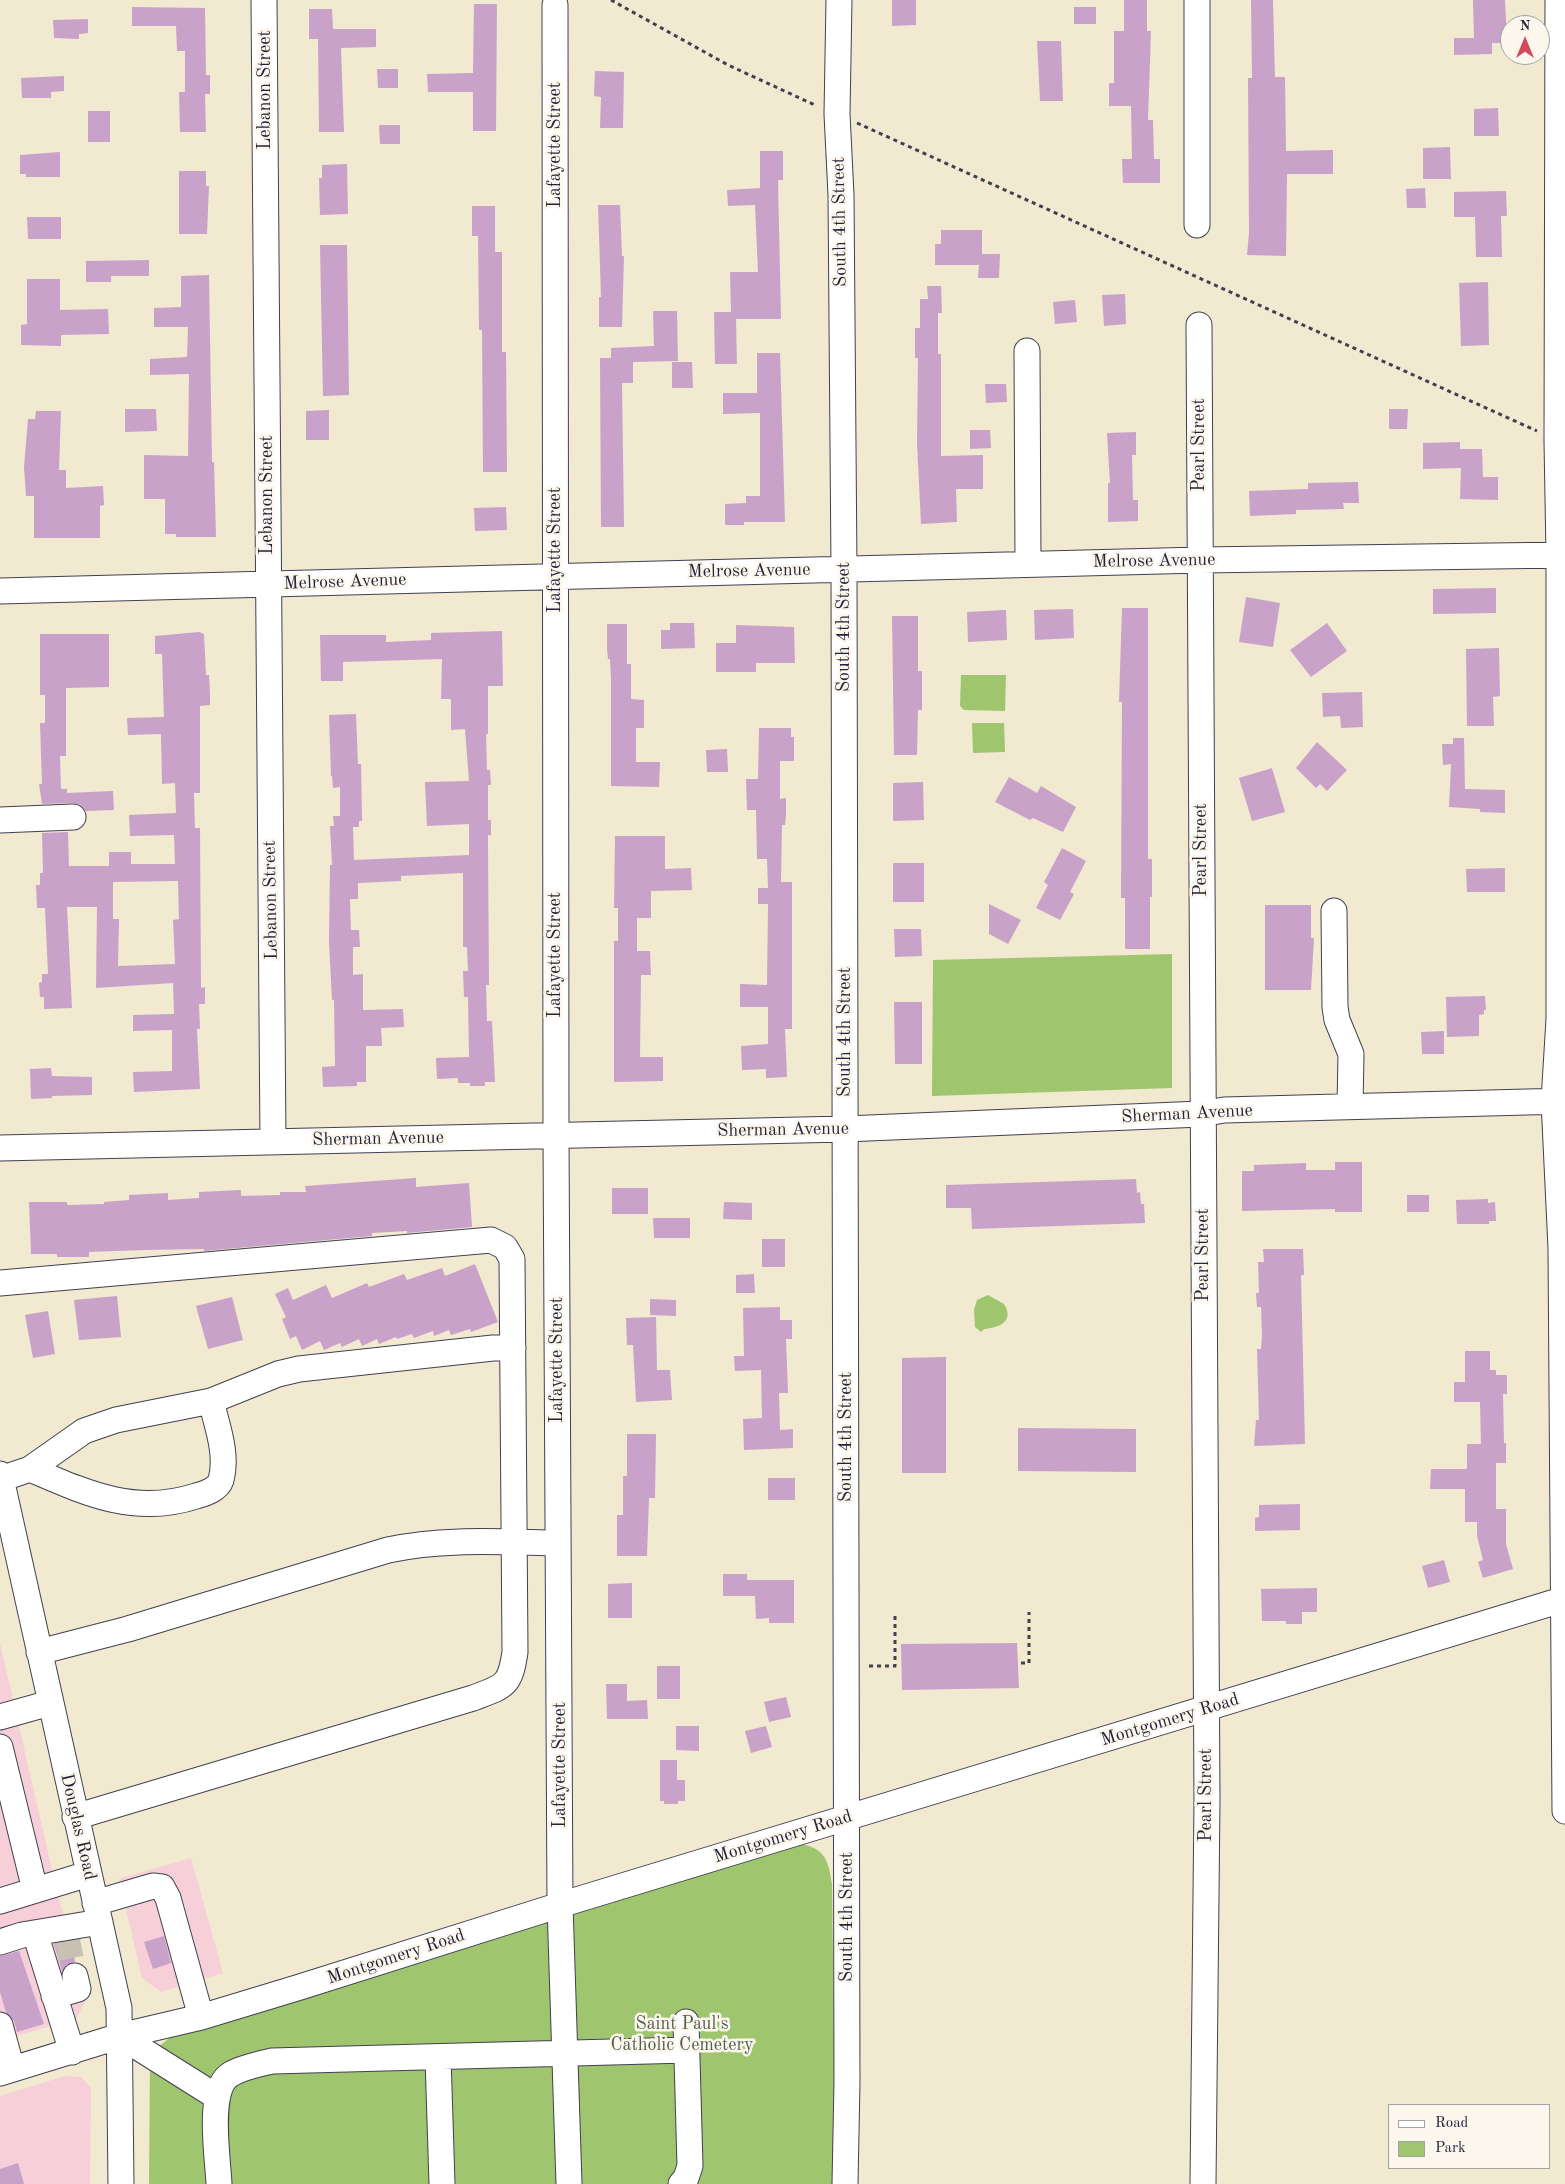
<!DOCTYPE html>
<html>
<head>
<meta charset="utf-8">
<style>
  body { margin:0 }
  #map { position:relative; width:1565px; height:2184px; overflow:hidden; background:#f1e9d0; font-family:"Old Standard TT",serif }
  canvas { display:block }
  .legend { position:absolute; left:1388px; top:2104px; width:162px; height:65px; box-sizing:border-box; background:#fbf7ec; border:1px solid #a4a2a5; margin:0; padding:6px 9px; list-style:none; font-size:15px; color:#22223b }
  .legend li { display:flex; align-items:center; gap:10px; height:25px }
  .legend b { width:25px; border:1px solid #a4a2a5 }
  .north { position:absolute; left:1500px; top:15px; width:50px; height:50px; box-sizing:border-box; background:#fbf7ec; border:1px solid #a4a2a5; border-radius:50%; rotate:0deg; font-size:14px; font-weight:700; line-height:20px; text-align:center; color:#22223b }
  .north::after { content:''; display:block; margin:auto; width:18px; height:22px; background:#d1495b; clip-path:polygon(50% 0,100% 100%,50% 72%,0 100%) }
</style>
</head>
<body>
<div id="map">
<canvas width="1565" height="2184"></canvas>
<ul class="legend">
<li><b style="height:6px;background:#fff"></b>Road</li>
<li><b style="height:14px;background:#a0c56f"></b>Park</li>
</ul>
<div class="north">N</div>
</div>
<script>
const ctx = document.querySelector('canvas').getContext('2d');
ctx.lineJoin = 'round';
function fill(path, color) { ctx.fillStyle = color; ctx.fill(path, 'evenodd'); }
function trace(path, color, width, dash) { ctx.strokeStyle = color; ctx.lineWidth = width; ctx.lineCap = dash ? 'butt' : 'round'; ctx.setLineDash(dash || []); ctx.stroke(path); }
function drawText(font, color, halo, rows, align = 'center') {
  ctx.font = font + ' "Old Standard TT",serif'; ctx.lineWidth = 5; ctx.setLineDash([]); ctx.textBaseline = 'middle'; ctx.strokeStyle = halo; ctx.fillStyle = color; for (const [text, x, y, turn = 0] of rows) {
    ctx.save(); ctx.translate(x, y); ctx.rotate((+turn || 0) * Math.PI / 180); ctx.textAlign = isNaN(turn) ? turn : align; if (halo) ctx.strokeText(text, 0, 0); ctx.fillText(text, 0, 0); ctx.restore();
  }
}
fill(new Path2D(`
  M0,1643L52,1870L85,2001L77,2018L0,2041Z
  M191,1858L223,1973L161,1992L142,1978L119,1879Z
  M65,2076L81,2077L91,2088L90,2184H0V2096Z`), '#f6cfd8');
fill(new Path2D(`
  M961,675H1006L1005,711L964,710L960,706Z
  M972,723H1004L1005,752L973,753Z
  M1172,954V1088L932,1096L933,960Z
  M988,1295L1004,1304C1015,1321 999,1328 984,1329L981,1332L975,1327L974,1310L977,1300Z
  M793,1843C823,1846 828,1856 832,1884L836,2184H149L150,2061L158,2047L172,2036Z`), '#a0c56f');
fill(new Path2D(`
  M892,0H916V25L892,26Z
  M1124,0H1147V31H1151L1148,120H1153L1154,159H1160V183H1123L1122,159H1132L1131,106H1109V83H1114V31H1124Z
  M1251,0H1273L1275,77H1285L1286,151L1333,150V174H1287L1286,256L1247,255L1249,233L1248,78H1252Z
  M1473,0H1505L1507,43H1492V54L1454,55V38H1474Z
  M474,4H497L496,131H473V92H428L427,74L473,73Z
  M132,7L205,8L206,75H210V94H205L206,132H180L179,92H185V51H177L176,26H132Z
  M1074,7H1096V24H1074Z
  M309,9H332L333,29H376V47L341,48L344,132H319L318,39H309Z
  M88,19V33L79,34V39L54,38L53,20Z
  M1037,41H1061L1063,101H1040Z
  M377,69H398V88H378Z
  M595,71L624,72L623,128H600L601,97L594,96Z
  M64,76V91L51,92V98H22L21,78Z
  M1498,108L1499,136H1474V109Z
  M88,111H110V142H88Z
  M379,125H400V144H380Z
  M1450,147L1451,179H1423V148Z
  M760,151H783V180H778L781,319H736L737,364H715L714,312H731L730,272H758L755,205L728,206L727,190L760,188Z
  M60,152V177H26V174H20V155Z
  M347,164L348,214L320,215L319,178H322V165Z
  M179,171H206V186H209L207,234H179Z
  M1425,188L1426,208H1407L1406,189Z
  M1506,191L1507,216H1501L1502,257H1476L1475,217H1454V192Z
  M598,205H620L622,256H624L622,327H599V297H601Z
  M472,206H495V252H502V352H506L507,472H483L482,330H479L478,236H472Z
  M27,217H61V239H28Z
  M941,230H982V254H1000L999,278H978L979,265H935V244H941Z
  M320,245H347L349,395L323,396Z
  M149,260V276H111V282H86V261Z
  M209,275L212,462H214L216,537H176V534H165V499H144V455L188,456L189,374L150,375V359L187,357L188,327H154V308L181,307V276Z
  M27,279H60V310L108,309L109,334L61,335V346L21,345V325L27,324Z
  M1488,282L1489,345L1461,346L1459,283Z
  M927,286H941L942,313H938V354H941V456L983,455V489H956L957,522L921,524L917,443L918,358H915V328H920V299H928Z
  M1125,294L1126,324L1104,326L1102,295Z
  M1075,300L1077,322L1055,324L1053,302Z
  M653,311H677L678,361L633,362V383H622L624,527H601L600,358H611V348L654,346Z
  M757,353H780L785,522H744V525H725V504L746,503V496H760V413L723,414V393H757Z
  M672,362H692L693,388H672Z
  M985,384H1006L1007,402L986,403Z
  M125,409H156L157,431L125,432Z
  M1389,409H1408L1407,429H1389Z
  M329,410V440H306V411Z
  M36,411H61L59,470H66V488L103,486L104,505L100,506V538H34V496H26L24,467L28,419H35Z
  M970,430H990L991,448L970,449Z
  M1136,432V455H1132L1133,500H1138V521L1108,522V483H1110L1107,433Z
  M1460,442V449H1482L1483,477H1498V500L1460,499L1461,468L1423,469V443Z
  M1358,482L1359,503H1343L1344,509L1296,510V514L1250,516L1249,491L1308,489V483Z
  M506,507L507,530L475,531L474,508Z
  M1496,588V613L1433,614V589Z
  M1246,597L1280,603L1273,647L1239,642Z
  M1122,608H1148V859H1152V897H1150V949H1125V898H1121L1122,702H1119Z
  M1073,609L1074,638L1035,640L1034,610Z
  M1006,610L1007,640L968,642L967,612Z
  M892,616H918V671H922V710H918L917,755H894Z
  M670,623H694L695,648L661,649V630H670Z
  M1327,623L1347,651L1311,677L1290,650Z
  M607,624H627V664H631V699L644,700V728H636V762H660L659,787L611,786V679L610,659H608L607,649Z
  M736,625L794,627L795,663H756V672H716V643H736Z
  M502,631L503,686H488V734H486L487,770H490L491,785H488V820H491V835H488V846L489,985H486L487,1021H492L495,1082H485V1086H470V1083H458V1078L437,1079L436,1058L469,1057L468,997H464L463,971H468L467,947H463V873L401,876V881L358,883V899H350L351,930H359L360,947H353V975L363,974V1010L403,1009L404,1027L381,1028L382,1046H366V1082H357V1086L323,1087L322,1067L335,1066L334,1000H332L329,941L330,865H332L330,826H334L333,816H340V787L333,788L332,776H331L329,715L356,714L358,764H361L362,821H359V827H353L354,860L469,855V824L427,826L425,782L469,781L465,729L451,730V699H441L442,659L343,662V681H321L320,635H386V642L431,640V633Z
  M199,632L204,634L206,675H209L210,693V705L200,706V793H194L195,828H200L201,988L205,987V1004H199L200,1029H197L200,1089L134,1092L133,1072L172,1071V1030L133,1031V1015L174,1014L173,983L96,988L97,907H67L72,1008L44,1009V997H40L39,983L42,982V974H48L45,908H37L36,885H40V873H43L42,833L68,832L69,866H109V852H131V864H175L174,835L130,836L129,815L176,813L175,783L162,784L161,734L128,735L127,718L164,717L162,654H155V636ZM178,881L179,919L173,920L175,964L118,966L119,919H113V882Z
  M40,634H109V687L66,688V756H60L61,789H67V793L113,791L114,810L86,811L80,805L73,803L42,804L39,784H42L40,723H45V695H40Z
  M1499,648L1500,696L1493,697L1494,726H1467L1466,649Z
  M1362,692L1363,727L1341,728L1340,716L1323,717L1322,693Z
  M759,728H791V737H794V761H780V799L786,798V814L785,825H782L781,882H792V1029H785L787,1077L766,1078V1069L742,1070L741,1046L768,1044V1007H740V984L767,985L768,904H758V888H768L767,859H757L756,810H747L746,779H758Z
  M1453,738H1464L1465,789L1505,790V813L1480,812V809L1449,807L1451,764L1443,765L1442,744H1453Z
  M1317,742L1347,770L1327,791L1320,784L1316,788L1296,768Z
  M727,749L728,772H707L706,750Z
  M1272,768L1285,812L1252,821L1239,778Z
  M1009,777L1037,793L1041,786L1076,807L1063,832L1033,818L1030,820L995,802Z
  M923,782L924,820L893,821V783Z
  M615,836H665V869L691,868L692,890L651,891V918H637V951H650L651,975H641L640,1057H663V1081L614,1082V941H618V908H614Z
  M1062,848L1086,861L1070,892L1074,894L1060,920L1036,908L1048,885L1044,882Z
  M893,863H924V902H893Z
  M1505,868V892H1467L1466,869Z
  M989,904L1021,920L1008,944L989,934Z
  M1265,905H1311V938H1314L1311,990H1265Z
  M894,929H921L922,956L895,957Z
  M1485,996L1486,1010H1484V1014L1479,1015V1036L1447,1037L1446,997Z
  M894,1002H922V1064H895Z
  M1444,1031V1054H1422L1421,1032Z
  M51,1068L52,1076L92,1077V1095L52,1096V1098L31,1099L30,1069Z
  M1335,1162H1362V1212H1335V1209L1242,1211V1171H1254V1165L1306,1163V1170H1335Z
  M416,1178V1187L469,1183L472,1227L407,1233V1231L372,1233V1236L204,1251V1249L144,1250L89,1252V1257H57V1254H31L29,1202H67V1205L104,1204V1202L129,1200V1195L168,1193V1200L199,1198V1192L241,1190V1196L280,1195V1192H306L305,1186Z
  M1136,1179L1137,1193L1140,1192L1141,1204H1144L1145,1223L972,1229L971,1208H946V1185Z
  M612,1188H648V1214H612Z
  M1407,1195H1429V1212H1407Z
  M1488,1199V1203L1495,1202L1496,1221H1489V1224H1457L1456,1200Z
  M724,1202L752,1203V1220L723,1219Z
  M653,1218H690V1238H654Z
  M762,1239H785V1267H762Z
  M1263,1249H1303L1304,1275H1301L1305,1444L1254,1446L1256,1420H1259L1257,1349H1261L1262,1336L1261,1307H1257L1256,1293H1259L1258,1262H1264Z
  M475,1264L498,1322L471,1332L470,1329L451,1335L449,1330L434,1336L433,1331L414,1338L412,1334L397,1339L396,1337L379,1344L377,1339L362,1346L359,1339L342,1347L340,1343L324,1350L320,1341L302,1350L296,1336L290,1339L282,1319L286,1317L275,1294L288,1288L293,1300L326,1285L332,1298L367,1283L369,1287L404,1274L407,1280L442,1268L445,1276Z
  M754,1274L755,1293H736V1275Z
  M117,1296L121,1337L79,1340L74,1300Z
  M232,1297L243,1340L208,1349L196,1306Z
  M650,1299L676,1300V1316L650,1315Z
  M780,1307V1320H792V1339H786L788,1393H779L780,1430L793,1429V1448L744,1450L743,1419L762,1418L761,1370L735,1371L734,1356H744L743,1308Z
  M48,1311L55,1354L33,1358L25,1315Z
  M656,1317L657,1370H670L672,1400L636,1402L633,1345H627L626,1318Z
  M1465,1351H1490V1370H1496V1375H1507V1394H1503L1504,1443H1506V1463H1496V1509H1506V1544L1513,1569L1483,1578L1478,1562L1483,1560L1477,1536V1522H1465V1489H1430L1431,1469H1467V1444H1481L1480,1402H1454V1382H1465Z
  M946,1357V1473H902V1358Z
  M1018,1428L1136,1429V1472L1018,1471Z
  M627,1434H656L655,1498H649L647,1556H617V1515H623V1476H627Z
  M768,1478H795V1500H768Z
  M1300,1504V1530L1255,1531V1518L1259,1517V1505Z
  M1444,1560L1450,1582L1428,1588L1422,1566Z
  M723,1574H747V1580H794V1623H769V1618L756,1619L755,1596H723Z
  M632,1583V1618H608V1584Z
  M1317,1588V1612H1302V1624H1286V1621H1262L1261,1589Z
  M1017,1643L1019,1688L902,1690L901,1644Z
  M657,1666H680V1699H657Z
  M606,1684H627V1701L647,1700L648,1719H607Z
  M786,1697L791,1717L769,1722L764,1702Z
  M676,1726H699V1751L676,1750Z
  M766,1726L772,1747L751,1753L745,1731Z
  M660,1760H677V1780H685V1801H678V1804H664V1801H660Z
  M164,1936L171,1963L153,1969L144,1942Z
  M71,1941L75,1962L66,1965L62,1971L54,1944Z
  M19,1951L44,2024L17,2032L14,2021L6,2012L0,1992V1956Z
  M18,2163L24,2184H0V2169Z`), '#c9a2c9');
trace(new Path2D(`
  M66,1934L75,1976`), '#c8c1b2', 25, [25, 12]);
const minor = new Path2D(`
  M264,0L273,1141
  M839,0L837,114L841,195L844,569L847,2082L845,2184
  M1558,0L1557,441L1559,555V1019L1554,1101L1561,1248L1565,1811
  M555,5L556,1135L560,1905L569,2184
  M1197,225V0
  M1199,325L1207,1800L1203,2184
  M1027,351L1028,564
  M0,591L1200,560L1565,555
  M0,820L73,817
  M1334,911L1335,1007L1337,1020L1351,1054L1350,1106
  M0,1148L845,1129L1201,1114L1224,1110L1565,1101
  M0,1283L491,1240L505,1247L512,1259L515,1652C510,1687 504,1686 473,1698L75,1817
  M30,1469C86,1493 135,1516 196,1496C205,1494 218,1489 221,1480C228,1454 217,1426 211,1401
  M0,1474L119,2008L121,2184
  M1,1479L30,1469L84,1431L116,1420L211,1401L278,1374L299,1369L493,1348H513
  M39,1652L128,1629L388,1550C444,1538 501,1542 558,1543
  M0,1717L50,1703
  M0,1747L35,1890
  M0,1901L88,1874
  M95,1903L153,1886L162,1887L168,1898L201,2017
  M35,1933L72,2052
  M0,1942L22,1935L100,1922
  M54,1996L78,1989L75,1976
  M0,2025L12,2069
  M120,2036L217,2097
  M438,2057L442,2184
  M0,2073L120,2036L201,2017L300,1987L560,1905L1565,1599
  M219,2184C218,2158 206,2088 231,2074C243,2067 259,2064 272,2061L687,2050
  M681,2184L686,2178L690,2166L686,2022`);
trace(minor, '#414051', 27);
trace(new Path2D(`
  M611,0L728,65L817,106
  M857,123L1537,431
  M1021,1663H1029V1612
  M869,1666H895V1613`), '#414051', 3, [4, 4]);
trace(minor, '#fff', 25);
drawText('18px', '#22223b', '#fbf7ec', [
  ["Lebanon Street",265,90,-90],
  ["Lafayette Street",555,145,-90],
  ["South 4th Street",840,222,-91],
  ["Pearl Street",1199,445,-90],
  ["Lebanon Street",267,495,-90],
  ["Lafayette Street",555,550,-90],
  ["Melrose Avenue",1154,561,-1],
  ["Melrose Avenue",749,571,-1],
  ["Melrose Avenue",345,582,-2],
  ["South 4th Street",844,627,-90],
  ["Pearl Street",1201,850,-90],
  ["Lebanon Street",271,900,-91],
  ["Lafayette Street",555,955,-90],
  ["South 4th Street",845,1032,-90],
  ["Sherman Avenue",1187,1114,-3],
  ["Sherman Avenue",783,1130,-1],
  ["Sherman Avenue",378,1139,-1],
  ["Pearl Street",1203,1255,-90],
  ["Lafayette Street",557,1360,-90],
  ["South 4th Street",846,1437,-90],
  ["Montgomery Road",1170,1720,-17],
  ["Lafayette Street",560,1765,-90],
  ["Pearl Street",1206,1795,-90],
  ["Douglas Road",78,1827,77],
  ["Montgomery Road",783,1837,-17],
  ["South 4th Street",847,1917,-90],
  ["Montgomery Road",396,1957,-18]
]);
drawText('18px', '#4e5b4d', '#fbf7ec', [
  ["Saint Paul's",682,2024],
  ["Catholic Cemetery",682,2045]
]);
</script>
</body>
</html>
